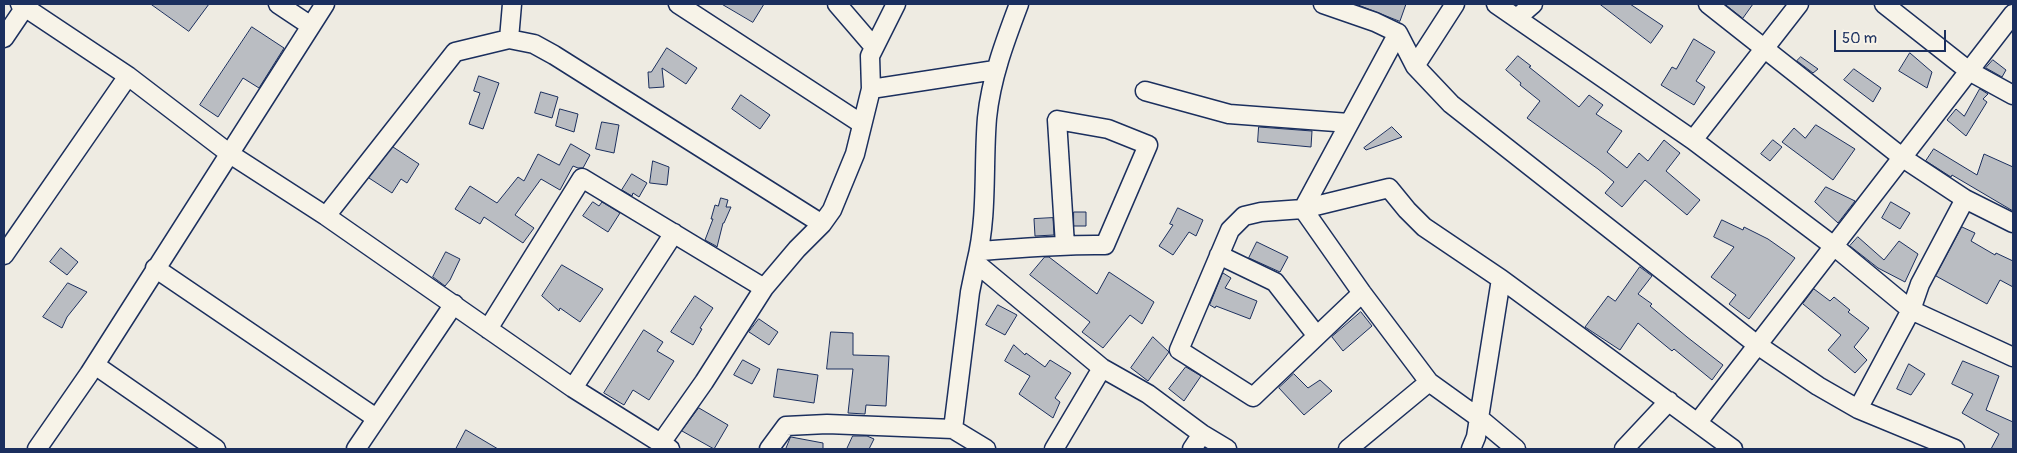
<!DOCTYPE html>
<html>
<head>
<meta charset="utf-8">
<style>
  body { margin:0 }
  #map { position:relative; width:2017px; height:453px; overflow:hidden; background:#eeebe2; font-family:Pangolin,sans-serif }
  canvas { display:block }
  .frame { position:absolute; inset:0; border:5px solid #1b2f5e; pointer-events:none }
  .scale { position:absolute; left:1834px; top:30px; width:112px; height:22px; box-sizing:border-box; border:2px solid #1b2f5e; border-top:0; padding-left:6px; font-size:15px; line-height:18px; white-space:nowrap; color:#1b2f5e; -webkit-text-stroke:4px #f7f3e8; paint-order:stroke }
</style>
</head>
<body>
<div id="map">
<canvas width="2017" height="453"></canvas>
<div class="frame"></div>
<div class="scale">50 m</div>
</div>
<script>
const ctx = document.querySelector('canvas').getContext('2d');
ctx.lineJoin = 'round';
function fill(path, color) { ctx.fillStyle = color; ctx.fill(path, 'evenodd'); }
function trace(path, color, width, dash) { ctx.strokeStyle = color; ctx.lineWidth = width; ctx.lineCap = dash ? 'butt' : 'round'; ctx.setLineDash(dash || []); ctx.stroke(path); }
const building = new Path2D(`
  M151,4H209L189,31Z
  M722,4H764L753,22Z
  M1356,4H1406L1400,21Z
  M1600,4H1630L1663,26L1651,43Z
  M1725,4H1753L1743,18Z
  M252,27L284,48L259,88L243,78L218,117L200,105Z
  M1694,39L1715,52L1696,81L1705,87L1694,105L1661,85L1672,67L1676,69Z
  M667,48L697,68L686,84L662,68L664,87L649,88L648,72H651Z
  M1910,53L1932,72L1927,88L1899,71Z
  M1518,56L1531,66L1529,67L1579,107L1589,95L1603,105L1596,114L1622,131L1607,152L1627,168L1639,153L1648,161L1664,140L1680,153L1666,171L1700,200L1687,215L1645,180L1622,207L1605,193L1614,182L1598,169L1527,118L1540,101L1520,85L1521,83L1506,70Z
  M1801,57L1818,69L1813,73L1797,61Z
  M1993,60L2006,70L2002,77L1986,68Z
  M1854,69L1881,88L1873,102L1844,80Z
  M479,76L499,83L483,129L469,124L480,93L474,91Z
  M1980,89L1988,94L1983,99L1987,102L1966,136L1947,120L1956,109L1964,116Z
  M541,92L558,97L552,118L535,113Z
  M741,95L770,115L760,129L732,109Z
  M560,109L578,114L574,132L556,126Z
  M602,122L619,125L614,153L596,149Z
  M1816,125L1855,149L1833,180L1782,142L1794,128L1805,138Z
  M1259,127L1312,131L1311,147L1258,142Z
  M1392,127L1402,137L1366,150L1364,148Z
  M1773,140L1782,147L1770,161L1761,154Z
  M571,144L590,155L583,168H578L573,166L560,190L541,179L515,215L534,228L523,243L484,217L480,224L455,209L470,186L497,203L518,177L524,181L538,154L559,165Z
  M393,147L419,164L407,183L401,179L392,193L369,178Z
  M1934,149L1977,175L1984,154L2013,167V211L1952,175L1951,177L1926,161Z
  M653,161L669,167L667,185L650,183Z
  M632,174L647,183L639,197L633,193L632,196L622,190Z
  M1826,187L1855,201L1838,223L1815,202Z
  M721,198L728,200L726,207H731L724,223H723L717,247L716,246L705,240L713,219H711L715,205L718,206Z
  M593,202L599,206L602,202L620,213L608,232L583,216Z
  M1891,202L1910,213L1900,229L1882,218Z
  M1178,208L1203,220L1196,236L1189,232L1173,255L1159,246L1173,225L1170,224Z
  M1074,212H1086V226H1074Z
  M1053,218L1054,235L1035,236L1034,219Z
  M1722,220L1743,230L1744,227L1768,239L1795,258L1749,319L1729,304L1736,295L1711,277L1734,247L1714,237Z
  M1962,227L1975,233L1971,241L1995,255L1996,253L2013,261V287L2000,280L1987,304L1936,276Z
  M1858,237L1884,260L1899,241L1918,254L1905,282L1878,268L1850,246Z
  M1257,242L1288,257L1280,272L1249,258Z
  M61,248L78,262L67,275L50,262Z
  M446,252L460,259L450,280L445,286L433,277Z
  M1045,257H1049L1097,294L1109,272L1154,302L1142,324L1130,315L1103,348L1082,332L1090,322L1030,275Z
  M562,265L603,289L580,322L560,308L559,311L542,296Z
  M1640,267L1652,276L1638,294L1652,304L1650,306L1687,337L1723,365L1712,380L1674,349L1672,351L1638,323L1620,350L1585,327L1608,296L1615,301Z
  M1223,273L1231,278L1225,288L1257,301L1250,319L1216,306L1215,308L1210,305Z
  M68,283L87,292L67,317L62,328L43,317Z
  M1814,289L1830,301L1834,297L1850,310L1848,312L1869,328L1854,347L1867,360L1855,373L1828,350L1841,335L1803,304Z
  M695,296L713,308L700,328L702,329L693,345L671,332Z
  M998,305L1017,315L1005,335L986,325Z
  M1361,312L1372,326L1343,351L1332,337Z
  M759,319L778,332L769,345L749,332Z
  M644,330L663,342L657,351L674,361L649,400L633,390L624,405L604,393Z
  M831,332L853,333V355L889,356L886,406L866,405L865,414L848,413L853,369H827Z
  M1153,337L1169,352L1148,381L1131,368Z
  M1014,345L1025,355L1026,353L1045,367L1050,360L1071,373L1055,398L1060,402L1053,418L1019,394L1030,376L1005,361Z
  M743,360L760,369L752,384L734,375Z
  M1963,361L1999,376L1986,410L2013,422V449H1991L1999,434L1962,413L1973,394L1952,384Z
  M1909,364L1925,374L1911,395L1897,389Z
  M1186,367L1201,376L1184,401L1169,389Z
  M778,369L818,375L814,403L774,397Z
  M1294,374L1308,388L1320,380L1332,391L1304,415L1279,388Z
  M699,408L728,425L714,449L682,431Z
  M466,430L498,449H456Z
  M853,436H867L874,439L869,449H847Z
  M791,437L823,443V449H786Z`);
fill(building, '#babdc2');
trace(building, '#1b2f5e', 1);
const minor = new Path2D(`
  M20,4L128,76L230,154L326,216L573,388L670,449
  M278,4L311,26
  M678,4L862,124
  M837,4L874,47
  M1019,4C1005,41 991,78 987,118C983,166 988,216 976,263L1102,368L1148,394L1202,434L1227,449
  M1323,4L1375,22L1398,33L1415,66L1451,104L1756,344L1818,386L1858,409L1955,449
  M1496,4L1693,140L1835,247L1911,310L2013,357
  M1708,4L1903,158L1965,199L2013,223
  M1884,4L1969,71L2013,95
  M1518,17L1533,4
  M4,38L25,7
  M509,39L512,4
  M1415,66L1455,4
  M871,89L995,70
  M1145,91L1229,114L1349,123
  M1693,140L1799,4
  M1303,209L1362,293L1429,382L1479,418L1516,449
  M1303,209L1398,33
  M326,216L455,52L509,39L534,44L554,55L822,224
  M979,251C1021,248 1063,244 1105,245L1148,145L1108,129L1057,120L1065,245
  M4,255L128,76
  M1219,255L1275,282L1317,336
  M155,268L376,418
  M1362,293L1253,397L1179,350L1230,230L1244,216L1261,212L1303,209L1389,188L1407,210L1424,227L1501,279L1733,449
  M488,329L582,178L764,288
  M95,365L216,449
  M573,388L674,233
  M1858,409L1911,310L1920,284L1965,199
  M1698,422L2013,14
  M953,429L970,292L976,263
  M661,443L704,382L764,288L797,249L822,224L832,210L855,154L871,89L870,56L896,4
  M37,449L89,374L325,4
  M356,449L454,304
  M769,449L786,426L827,424L953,429L986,449
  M1054,449L1102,368
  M1192,449L1202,434
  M1348,449L1429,382
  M1471,449L1476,437L1501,279
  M1624,449L1669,401`);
trace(minor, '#1b2f5e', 21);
trace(minor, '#f7f3e8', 18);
</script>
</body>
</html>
